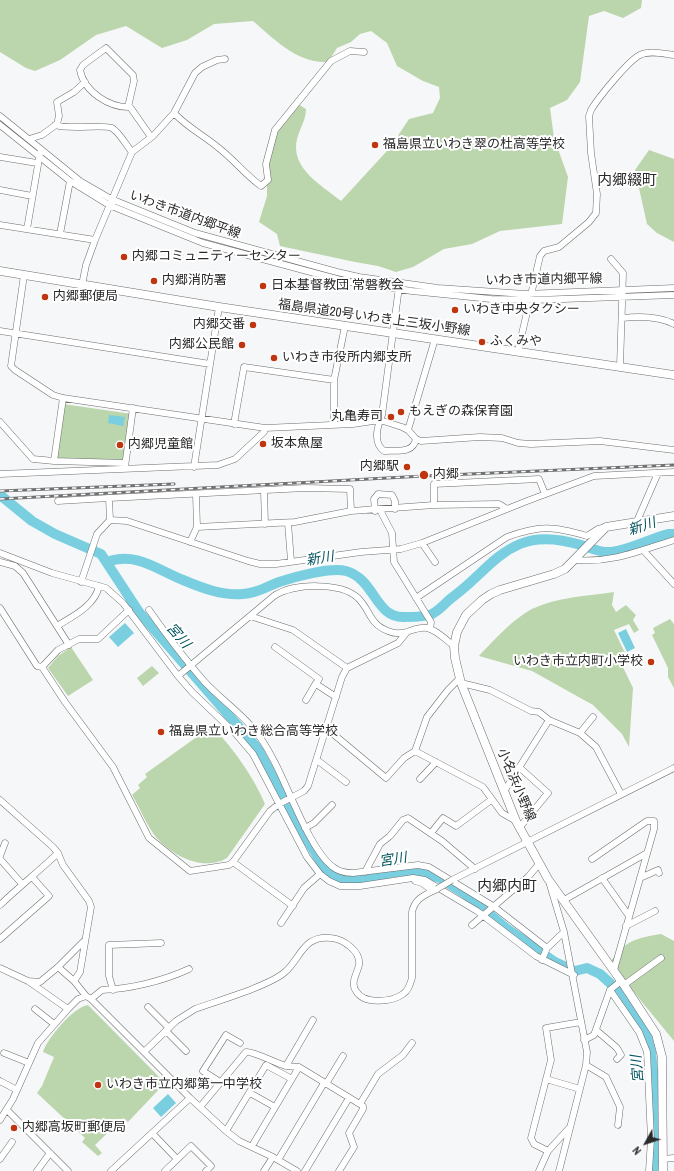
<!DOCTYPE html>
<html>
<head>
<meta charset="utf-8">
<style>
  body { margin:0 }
  #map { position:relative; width:674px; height:1171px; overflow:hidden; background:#f6f7f8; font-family:"Archivo Narrow",sans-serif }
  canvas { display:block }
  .north { position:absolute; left:626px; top:1123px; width:40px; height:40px; -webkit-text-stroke:3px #fff; paint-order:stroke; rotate:230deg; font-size:11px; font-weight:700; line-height:16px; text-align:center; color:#2a2a2a }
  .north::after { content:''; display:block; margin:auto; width:14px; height:18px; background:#2a2a2a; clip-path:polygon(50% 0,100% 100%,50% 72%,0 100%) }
</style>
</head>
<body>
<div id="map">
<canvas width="674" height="1171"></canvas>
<div class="north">N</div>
</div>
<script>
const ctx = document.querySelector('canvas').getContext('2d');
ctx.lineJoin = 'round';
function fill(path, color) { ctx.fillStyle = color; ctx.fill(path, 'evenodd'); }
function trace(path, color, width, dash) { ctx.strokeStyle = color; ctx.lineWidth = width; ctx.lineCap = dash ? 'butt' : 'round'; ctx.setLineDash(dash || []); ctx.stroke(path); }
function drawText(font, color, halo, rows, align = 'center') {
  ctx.font = font + ' "Archivo Narrow","Noto Sans JP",sans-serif'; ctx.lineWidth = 4; ctx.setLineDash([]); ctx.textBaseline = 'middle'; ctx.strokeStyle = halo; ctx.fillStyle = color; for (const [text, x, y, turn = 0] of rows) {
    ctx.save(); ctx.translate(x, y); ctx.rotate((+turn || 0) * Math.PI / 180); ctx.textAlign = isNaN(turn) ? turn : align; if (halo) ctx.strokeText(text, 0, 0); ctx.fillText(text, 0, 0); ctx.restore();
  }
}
fill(new Path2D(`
  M0,0H642L641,8L623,18L604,11L589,16L580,82L567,100L550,108L554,138L568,177L562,224L500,231L472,244L444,249L413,267L396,272L378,266L355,262L280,246L277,234L259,222L267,196V167L275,135L298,104L306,109C306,120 300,128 297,139C290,168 321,185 341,201L397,140L399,134L409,119L433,113L440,98L439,87L423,81L397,66L387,43L371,31L360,34L351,42L337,48L328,62C298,64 274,39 253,21L214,24L187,40L162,48L126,26L96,35L60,60L35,71L26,68L0,52Z
  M649,150L674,159V242L657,233L647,224L635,170Z
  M63,404L132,414L125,463L54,461Z
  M614,592L612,605L616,612L626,605L636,615L633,620L639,630L634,633L629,624L614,630L626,655L619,659L633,688L629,747L622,734L593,705L532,671L479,656C493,641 513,619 532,609C557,597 587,596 614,592Z
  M670,619L674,624V688L668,677V668L652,635L655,633L653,628Z
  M71,647L93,680L68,696L48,668L58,656Z
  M152,666L159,673L143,686L137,678Z
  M212,726C234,750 252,774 265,804L227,858C203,872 172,856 155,836C146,824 140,808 132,795L140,788L138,785L147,777L145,774Z
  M661,934L674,941V1041L610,963C624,941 636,938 661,934Z
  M88,1005L165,1083L128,1122L123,1118L95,1145L102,1153L98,1156L82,1142L85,1138L37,1093L42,1086L54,1057L43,1052C47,1039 73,1007 88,1005Z`), '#bbd5ac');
fill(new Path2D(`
  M109,415L125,417L123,426L108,423Z
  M125,623L134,633L118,647L109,637Z
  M626,629L635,648L627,652L618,633Z
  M168,1094L176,1103L161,1117L153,1108Z`), '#79cfe0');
trace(new Path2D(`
  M0,495L32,521L55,534L101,554L139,612L258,749L300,828L326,870L340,878L365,879L395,872L417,870L440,878L464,893L506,928L555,962L575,971L587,968L600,974L610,983L635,1012L645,1030L651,1052L656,1100L657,1139L653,1171
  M107,562C135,551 158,570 183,580C202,588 223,596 243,594C259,593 265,587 279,582C294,577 330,567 346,571C375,579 375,618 404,617C412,617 425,617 432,614C438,611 444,605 449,600C458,593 467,586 475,578C489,565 501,552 520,544C539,536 561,539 581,545C591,548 600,553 611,552C630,550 649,539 668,534H674`), '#79cfe0', 10);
const minor = new Path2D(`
  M128,107L134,81L133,75L106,48L83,65L80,70C84,92 110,108 130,107L151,137
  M174,113C188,128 205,136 220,149C235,161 246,175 261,186L268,180L266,164L275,130L331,61L350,51L364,52
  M0,116L80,181L111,199L195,233L337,272L359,277L438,288L525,294L674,288
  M0,125L70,181L109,205L203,243L348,282L412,291L491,299L535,300L674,295
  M55,125C69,130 104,124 112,128C120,133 126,145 132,152
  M29,139L42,135L57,124L59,116L57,102L74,92L85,82
  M0,157L37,163
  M0,190L32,196
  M0,225L95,240
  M27,229L40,153
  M60,234L70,181
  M611,259L623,273L620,366
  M24,275L11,366L15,370L53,395L63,398L265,428L353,424L380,420L402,427L408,430L416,439L421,441L480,437L502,438L518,443L531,444L600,441L674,450
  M82,285L86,265L95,240L132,152L153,136L174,113L195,73L202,67L217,60L225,59
  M399,287L382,415C378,425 372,442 384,451C397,450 413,454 416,439
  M622,318C639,316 659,316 674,324
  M0,331L210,364
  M518,351L540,256L544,251L559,247L589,222L596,213L597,194L591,153L589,116L591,110C598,98 629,60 640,55C650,50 664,54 674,55
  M63,398L54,461L125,463
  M0,422L33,459L54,461
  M234,424L244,367L334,380
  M334,425V380L345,326
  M408,430L435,339
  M125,467L133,408
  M194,467L219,307
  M0,474L218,465L235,459L264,432L265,428
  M264,491L265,524
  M58,501L109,498
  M434,505V484L539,479L545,494
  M380,510L392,533L394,562L431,622L430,629
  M375,511L374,499L378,494L392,495L395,501V509
  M110,520L109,498L305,488L350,489L351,511
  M637,521L658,473
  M288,523L291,561
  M197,527L295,522L351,511L434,505L499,504L507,509
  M190,542L197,527L196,494
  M422,543L435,562
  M644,551L674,584
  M0,553L52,573L106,588L123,603L178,676L192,692L235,733L253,754L307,857L320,874L329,881L340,886H360L413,878L425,880L477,911L536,956L574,975
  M574,560C612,563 639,551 674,540
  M0,562L15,566L23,573L69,645
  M81,582L97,534L110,520L127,521L248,561L260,564H276L361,552L401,549L422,543L527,501L594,476L674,472
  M416,598L507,537C540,525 553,526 587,536L598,529L606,527
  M0,608L37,666L42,667
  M129,610L98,639H79L58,650L42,667L65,702L113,767L149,838L190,871L229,865L233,862L270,811L279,804L304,791L308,786L342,677L347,668L398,643L407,632
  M149,610C166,634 183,657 203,680C217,696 236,709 251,726C260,736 268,749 274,761C289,789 310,850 333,867C339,872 346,873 353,873L418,865L429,867L493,906L547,948
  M250,616L293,630L347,668
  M57,626C73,616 95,606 99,586
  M275,647L319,679L316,684L336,697
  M178,676L274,596C293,583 341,582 358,598C371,611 369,624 388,631C404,638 413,626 427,628C437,630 446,640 454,646
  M461,683L490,690L531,711L539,712L549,720
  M306,700L316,683
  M326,728L386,778L404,758L415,751L427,717L448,690L459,679
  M580,733L593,717
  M415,751L483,787L502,813L516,821
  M317,760L346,782
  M519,767L548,793L520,827
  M420,779L436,762
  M505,790L549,720L580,733L596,747L621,794
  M0,800L53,847L58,853L63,865L89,901L91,907L80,972L74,981L86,996L91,999L190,1098L226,1131L239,1141L273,1157
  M305,828L314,823L332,805
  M431,833L443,818L456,826L491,800
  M0,856L5,843
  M0,859L22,884
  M592,859L647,821H654V829L614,970
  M233,862L293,906
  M365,872L380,844L390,836L403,820L408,818L442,841L475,869
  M602,878L629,916
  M640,878L658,870L659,873
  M452,880L674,768
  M415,881L422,883L433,891
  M550,885L564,932L587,1052L586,1065L559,1171
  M564,900L647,853
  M0,905C19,887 39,871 58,853
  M281,923L304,888L320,874
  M472,925L528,877L539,864
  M626,926L655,911
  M0,939L49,896L33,878
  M542,960L547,948L564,932
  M58,967L74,981
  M0,968L28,981L68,1009
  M28,981L40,982L58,967L84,941
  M624,985L661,958
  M113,990L109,976V945L161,943
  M610,990L639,1032L647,1052L651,1139L649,1171
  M91,999L102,990C130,989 163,981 189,969
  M148,1007L169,1028
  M35,1009L54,1024
  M596,1030L617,1048L621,1055L617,1059
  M166,1031L186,1051
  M584,1040L594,1035L610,990L621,981
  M144,1052L176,1021L195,1009C217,1001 269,986 285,972C301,958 303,935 331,938C343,939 361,951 359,965C357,974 350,983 356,991C364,1005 392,1002 403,994C409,990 410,984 412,978V912C415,898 425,895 437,889
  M4,1053L29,1063
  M586,1065L606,1077L620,1107L618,1125
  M286,1066L299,1067L363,1106V1109L349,1133L354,1147L339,1171
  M546,1079L580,1089
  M0,1081L17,1090
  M220,1082L203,1071L226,1035L240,1043
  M326,1084L343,1056
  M250,1093L275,1107
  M360,1104L378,1074L403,1055L412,1043
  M200,1107L246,1052C254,1051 275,1063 286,1066L313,1020
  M7,1110L68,1171
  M0,1120L13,1099L38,1043L68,1009L78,999L86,996
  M226,1131L266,1065L292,1079
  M152,1133L177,1159
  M252,1146L299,1067
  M548,1151L534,1144L531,1138L551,1060L546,1028L581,1022
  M0,1159L12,1142
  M663,1159L674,1158
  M278,1160L297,1171
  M37,1171L50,1153
  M111,1171L190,1098
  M165,1171L191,1146L211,1166L206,1171
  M264,1171L273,1157L278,1160L324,1083
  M305,1171L349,1098
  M539,1171L548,1151L570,1127`);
const major = new Path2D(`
  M0,271L219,307L674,375
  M663,1171L662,1057L656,1034L624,985L548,879L516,821L461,683L455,658L454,646L457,632L466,615L482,600L491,594L500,590L554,574L565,569L606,527L674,516`);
trace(minor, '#6c6d6e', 7);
trace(major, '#6c6d6e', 9);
trace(minor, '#fff', 6);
trace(major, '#fff', 8);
const rail = new Path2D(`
  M0,491L174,484
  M0,499L424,476L674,465`);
trace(rail, '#717172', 3);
trace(rail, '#fff', 1.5, [4.5]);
const minorBridge = new Path2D(`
  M437,889L452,880`);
trace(minorBridge, '#6c6d6e', 7, []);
trace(minorBridge, '#fff', 6);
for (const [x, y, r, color] of [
  [375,145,4,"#bf3510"],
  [124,257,4,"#bf3510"],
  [154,281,4,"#bf3510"],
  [263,286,4,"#bf3510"],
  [45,297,4,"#bf3510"],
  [455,310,4,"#bf3510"],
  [253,325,4,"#bf3510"],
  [482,342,4,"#bf3510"],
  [242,345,4,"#bf3510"],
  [274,358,4,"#bf3510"],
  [401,412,4,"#bf3510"],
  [391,417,4,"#bf3510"],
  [263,444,4,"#bf3510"],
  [120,445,4,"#bf3510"],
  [407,467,4,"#bf3510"],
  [424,475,5,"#bf3510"],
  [651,662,4,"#bf3510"],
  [161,732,4,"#bf3510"],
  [98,1085,4,"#bf3510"],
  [14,1128,4,"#bf3510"]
]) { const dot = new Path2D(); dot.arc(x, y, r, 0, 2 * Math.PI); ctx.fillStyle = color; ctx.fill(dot); trace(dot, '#fff', 1.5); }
drawText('13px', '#2a2a2a', '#fff', [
  ["福島県立いわき翠の杜高等学校",383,145],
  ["内郷コミュニティーセンター",132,257],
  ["内郷消防署",162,281],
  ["日本基督教団 常磐教会",271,286],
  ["内郷郵便局",53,297],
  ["いわき中央タクシー",463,310],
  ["内郷交番",245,325,"right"],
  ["ふくみや",490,342],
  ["内郷公民館",234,345,"right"],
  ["いわき市役所内郷支所",282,358],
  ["もえぎの森保育園",409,412],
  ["丸亀寿司",383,417,"right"],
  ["坂本魚屋",271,444],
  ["内郷児童館",128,445],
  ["内郷駅",399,467,"right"],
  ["内郷",433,475],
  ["いわき市立内町小学校",643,662,"right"],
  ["福島県立いわき総合高等学校",169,732],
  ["いわき市立内郷第一中学校",106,1085],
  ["内郷高坂町郵便局",22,1128]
], 'left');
drawText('13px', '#2a2a2a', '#fff', [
  ["いわき市道内郷平線",185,215,20],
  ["いわき市道内郷平線",544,280,-1],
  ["福島県道20号いわき上三坂小野線",374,318,8],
  ["小名浜小野線",516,785,67]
]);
drawText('italic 14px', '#045460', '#fff', [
  ["新川",642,527,-18],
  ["新川",320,559,-9],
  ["宮川",178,636,49],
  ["宮川",393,860,-9],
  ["宮川",638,1069,-95]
]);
drawText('15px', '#2a2a2a', '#fff', [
  ["内郷綴町",627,181],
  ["内郷内町",507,887]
]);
</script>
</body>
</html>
